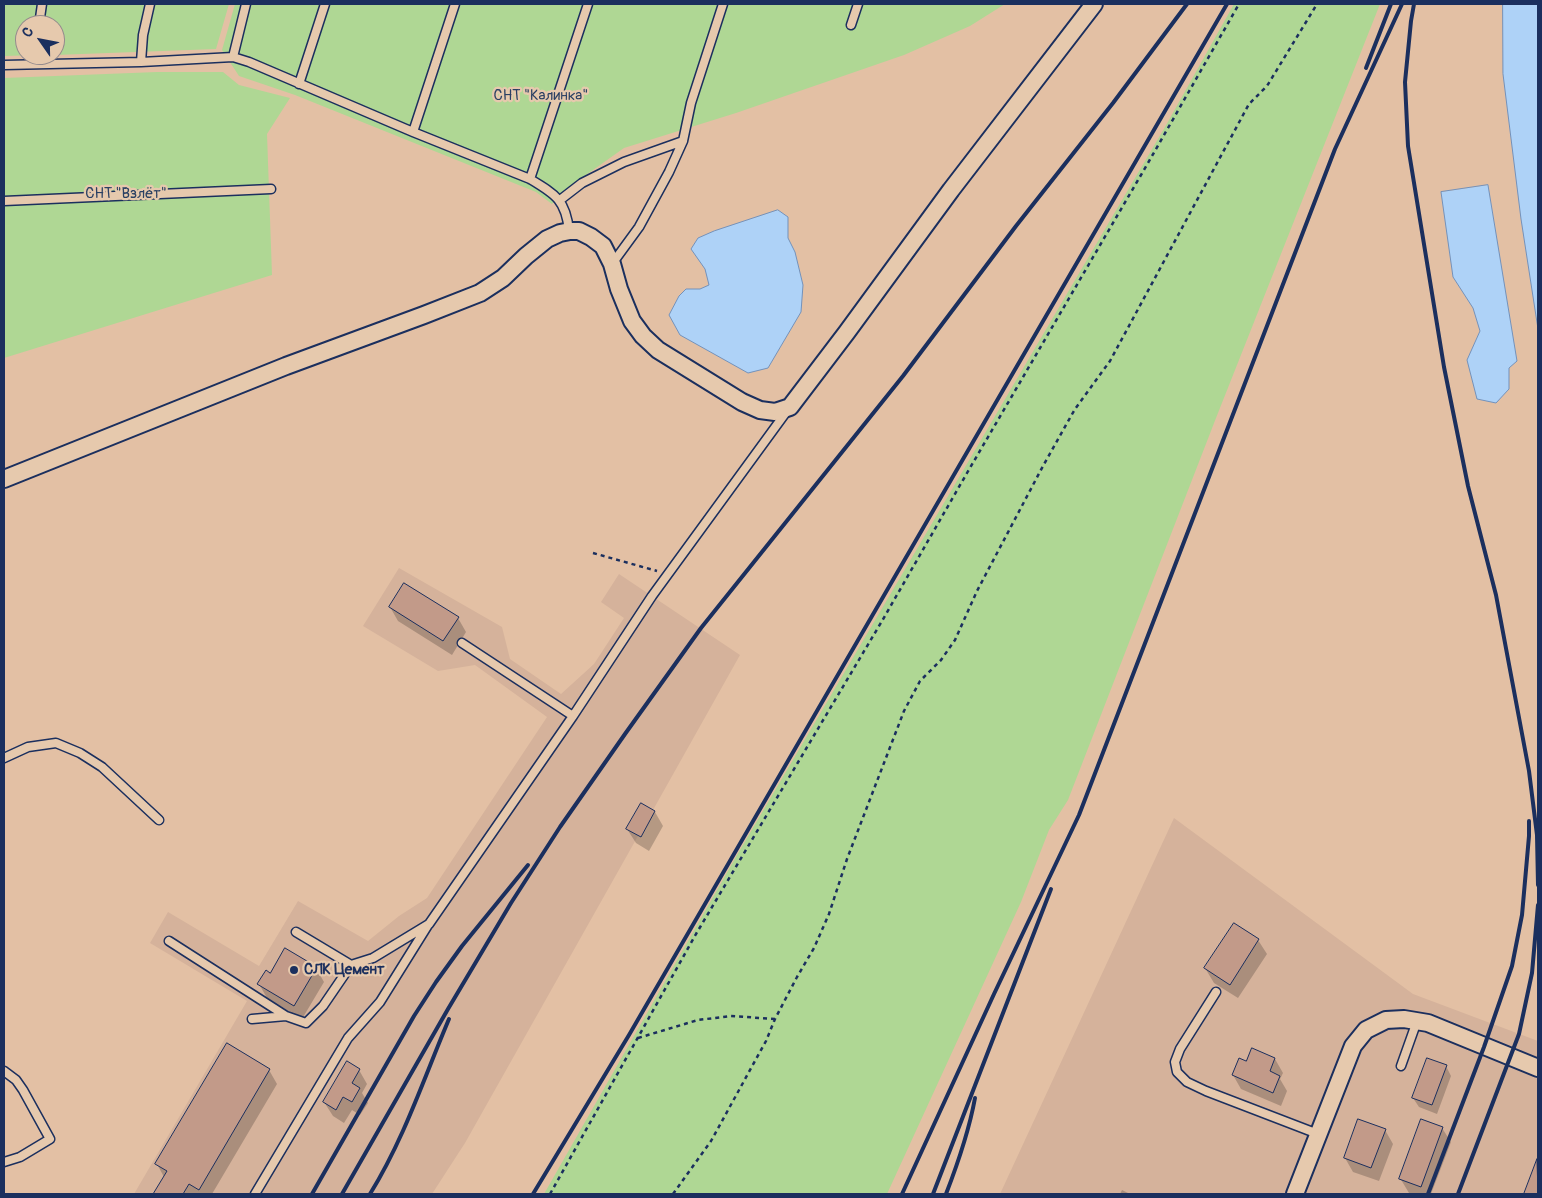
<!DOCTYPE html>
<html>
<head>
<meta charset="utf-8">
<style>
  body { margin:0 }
  #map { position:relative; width:1542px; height:1198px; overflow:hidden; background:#e3c0a4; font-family:Pangolin,sans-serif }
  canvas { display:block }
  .frame { position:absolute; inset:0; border:5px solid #1b2f5e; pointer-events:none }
  .north { position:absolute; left:15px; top:15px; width:50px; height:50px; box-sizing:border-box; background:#e6c9ad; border:1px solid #958b8d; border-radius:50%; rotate:303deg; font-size:14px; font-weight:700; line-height:20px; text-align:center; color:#1b2f5e }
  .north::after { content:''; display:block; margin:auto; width:18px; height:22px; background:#1b2f5e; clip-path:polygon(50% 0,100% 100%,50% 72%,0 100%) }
</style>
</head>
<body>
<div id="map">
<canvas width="1542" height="1198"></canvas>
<div class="frame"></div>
<div class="north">С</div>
</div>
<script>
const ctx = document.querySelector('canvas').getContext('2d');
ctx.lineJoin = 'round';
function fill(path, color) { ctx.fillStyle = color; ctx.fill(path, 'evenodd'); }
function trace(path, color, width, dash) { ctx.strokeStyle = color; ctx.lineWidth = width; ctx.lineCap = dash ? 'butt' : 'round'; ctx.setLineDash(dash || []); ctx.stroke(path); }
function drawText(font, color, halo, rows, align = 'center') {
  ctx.font = font + ' Pangolin,sans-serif'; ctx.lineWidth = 4.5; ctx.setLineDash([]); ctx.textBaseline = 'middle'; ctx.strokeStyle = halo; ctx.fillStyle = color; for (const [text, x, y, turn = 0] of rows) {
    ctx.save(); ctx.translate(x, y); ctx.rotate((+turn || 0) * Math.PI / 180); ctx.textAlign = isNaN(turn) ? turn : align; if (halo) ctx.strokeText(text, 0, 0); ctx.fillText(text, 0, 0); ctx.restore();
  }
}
fill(new Path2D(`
  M399,568L502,627L510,659L561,694L594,664L624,618L601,602L619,574L740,655L653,810L655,811L641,837L638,836L465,1143L432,1194H134L247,1001L150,943L168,912L259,966L298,901L368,941L399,916L427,898L547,717L475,665L438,671L363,626Z
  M1174,818L1413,994L1538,1041V1194H1000Z`), '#d5b29b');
fill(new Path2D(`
  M4,4H229L216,49L55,55V25H25V55H40L4,56Z
  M235,4H1005L970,26L904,55L736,113L624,148L569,187L552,204L536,192L295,95L239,76L222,50Z
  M1234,4H1380L1216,418L1068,800L1049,830L1021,902L887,1194H544L737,855L1165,127Z
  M157,72H223L239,85L290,98L267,134L272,275L4,358V78Z`), '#afd794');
const water = new Path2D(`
  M1503,4H1538V329L1521,219L1503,74Z
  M1488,185L1517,361L1509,368V389L1496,403L1477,399L1467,360L1480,331L1473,308L1453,277L1441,192Z
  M778,210L788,217V238L795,252L803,285L801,312L768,368L748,373L680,335L669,315L679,296L686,289H700L709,285L705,269L691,249L698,238L714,231Z`);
fill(water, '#aed2f7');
trace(water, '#7391ba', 1);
fill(new Path2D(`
  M390,607L458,618L466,632L452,655L398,621Z
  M641,805L655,812L663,826L649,851L636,843L627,829Z
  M1234,924L1258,940L1267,954L1238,998L1214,983L1205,968Z
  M316,968L324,982L302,1019L267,998L259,984L271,974Z
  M1275,1059L1283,1073L1280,1079L1287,1091L1281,1106L1241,1089L1233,1075Z
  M1446,1066L1451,1076L1437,1114L1419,1107L1413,1098Z
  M269,1070L277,1084L212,1194H154L164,1177L157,1164Z
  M359,1070L367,1084L362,1093L368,1103L360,1115L352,1110L344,1123L333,1116L324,1102Z
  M1442,1128L1451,1142L1431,1194H1413L1409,1193L1400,1178Z
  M1385,1130L1393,1144L1379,1181L1353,1172L1345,1158Z
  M1538,1160V1194H1525Z
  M1122,1190L1130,1194H1120Z`), '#0003');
const building = new Path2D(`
  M404,583L459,617L443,641L389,607Z
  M641,803L655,811L641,837L626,829Z
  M1234,923L1259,939L1230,985L1204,968Z
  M285,948L317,967L294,1006L257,984L266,970L270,973Z
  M227,1043L270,1069L199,1190L189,1184L183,1194H153L167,1171L155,1164Z
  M1252,1048L1275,1058L1270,1071L1280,1076L1273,1093L1232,1075L1239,1058L1246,1061Z
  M1427,1058L1447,1065L1432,1105L1412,1098Z
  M347,1061L360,1069L352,1083L360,1088L352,1102L343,1097L336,1110L323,1102Z
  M1358,1119L1386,1129L1371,1168L1344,1158Z
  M1421,1119L1443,1127L1421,1187L1399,1179Z
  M1537,1159L1538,1194H1524Z`);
fill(building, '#c29a89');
trace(building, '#1b2f5e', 1);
const service = new Path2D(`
  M39,25L42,4
  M851,25L858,4
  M233,57L246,4
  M141,62L143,35L150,4
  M4,65L141,62L233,57L249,62L413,132L530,179C555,194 566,200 569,231
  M299,84L325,4
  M413,132L455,4
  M530,179L588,4
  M560,200L582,183L624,162L683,141
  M4,201L271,189
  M612,264L639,227L669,172L683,141L691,103L723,4
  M462,643L573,716
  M4,758L28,747L56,743L80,753L102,767L159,820
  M296,932L351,965
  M169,941L286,1016
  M1216,992L1180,1049L1175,1062L1177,1072L1187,1082L1206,1091L1318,1134
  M252,1019L286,1016L306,1023L323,1006L351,965L373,958L429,924L573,716L652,596L787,411
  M1401,1066L1417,1021
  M4,1071L16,1080L23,1090L50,1139L20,1157L4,1162
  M255,1194L348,1038L380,1002L428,925`);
const minor = new Path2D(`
  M4,479L286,366L424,315L480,293L503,278L526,256L547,239L560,233L570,231H579L591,237L603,246L612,264L619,289L632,321L643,336L658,350L742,402L760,410L775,412L790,407L847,332L951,190L1094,4
  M1295,1194L1353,1046L1366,1030L1386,1020L1404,1019L1428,1023L1538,1068`);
trace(service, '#1b2f5e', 11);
trace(minor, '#1b2f5e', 20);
trace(new Path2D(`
  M593,553L657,571
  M638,1038L698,1020L731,1016L775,1019
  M550,1194L696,934L882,621L967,473L1148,163L1239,4
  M673,1194L711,1141L766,1041L775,1019L797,977L814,948L829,914L847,859L904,711L920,681L941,660L955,640L977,591L1043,466L1075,409L1110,361L1249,104L1267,86L1317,4`), '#1b2f5e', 2.5, [4, 4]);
trace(service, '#e6c9ad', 8);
trace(minor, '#e6c9ad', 16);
trace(new Path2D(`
  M1414,4L1411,21L1405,82L1408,146L1444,367L1468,486L1496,595L1529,771L1537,835L1538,885
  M1366,68L1391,4
  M312,1194L414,1016L436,982L462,946L528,865
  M342,1194L448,1009L511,903L560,827L625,734L701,628L903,376L1016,226L1113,103L1187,4
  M370,1194C404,1139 424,1078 449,1019
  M533,1194L629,1035L1227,4
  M902,1194L994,994L1079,815L1335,149L1402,4
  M933,1194L1051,889
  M946,1194C958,1163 969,1131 975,1098
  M1428,1194L1484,1047L1512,966L1522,915L1529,836V821
  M1458,1194L1519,1034L1532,973L1538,905`), '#1b2f5e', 4);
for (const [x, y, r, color] of [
  [294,970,5,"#1b2f5e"]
]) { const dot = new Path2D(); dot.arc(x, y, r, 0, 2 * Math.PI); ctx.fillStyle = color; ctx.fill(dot); trace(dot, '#e6c9ad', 2); }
drawText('15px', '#2a4063', '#e6c9ad', [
  ["СНТ \"Калинка\"",541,96],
  ["СНТ \"Взлёт\"",126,194]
]);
drawText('bold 15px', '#1b2f5e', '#e6c9ad', [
  ["СЛК Цемент",304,970]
], 'left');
</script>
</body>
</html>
